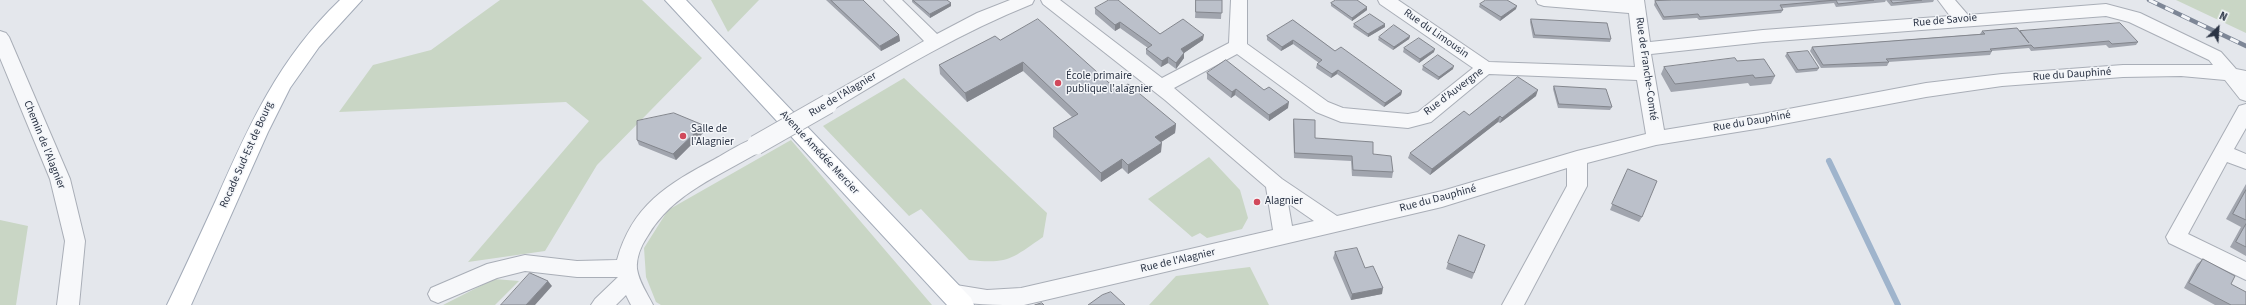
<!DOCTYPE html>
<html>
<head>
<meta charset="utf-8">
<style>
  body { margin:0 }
  #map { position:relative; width:2246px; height:305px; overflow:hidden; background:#e4e7ec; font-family:"Source Sans 3",sans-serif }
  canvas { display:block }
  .north { position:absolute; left:2198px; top:8px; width:40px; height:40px; -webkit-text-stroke:3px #f4f6f9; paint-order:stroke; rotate:25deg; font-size:11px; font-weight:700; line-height:16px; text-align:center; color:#2b3445 }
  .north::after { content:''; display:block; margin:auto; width:14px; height:18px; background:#2b3445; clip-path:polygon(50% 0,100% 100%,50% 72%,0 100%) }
</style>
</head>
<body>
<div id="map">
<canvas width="2246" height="305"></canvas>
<div class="north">N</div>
</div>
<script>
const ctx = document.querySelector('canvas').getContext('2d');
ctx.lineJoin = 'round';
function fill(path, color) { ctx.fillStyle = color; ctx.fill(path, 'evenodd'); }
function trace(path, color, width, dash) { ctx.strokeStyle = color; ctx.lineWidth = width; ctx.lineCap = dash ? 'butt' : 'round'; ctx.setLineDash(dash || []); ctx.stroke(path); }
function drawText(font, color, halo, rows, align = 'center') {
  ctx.font = font + ' "Source Sans 3",sans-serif'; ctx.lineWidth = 3; ctx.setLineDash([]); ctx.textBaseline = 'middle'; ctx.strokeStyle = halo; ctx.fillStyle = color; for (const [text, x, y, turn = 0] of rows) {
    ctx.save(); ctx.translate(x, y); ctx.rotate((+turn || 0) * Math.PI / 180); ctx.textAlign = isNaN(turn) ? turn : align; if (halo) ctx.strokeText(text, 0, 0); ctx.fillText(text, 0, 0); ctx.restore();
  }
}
fill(new Path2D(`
  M500,0H642L702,58L597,165L545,251L468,262L589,121L566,102L339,112L373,65L431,50Z
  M711,0H759L728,32Z
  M2176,0H2246V33Z
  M904,78L1047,213L1043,237C1011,259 1009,264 969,260L921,209L909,216L823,126Z
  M791,140L932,305H661L656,302L646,277L644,248L668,210Z
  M1209,157L1240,190L1248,218L1242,229L1207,238L1200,233L1192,237L1148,199Z
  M0,220L28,226L16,305H0Z
  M1250,267L1269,305H1149L1176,276Z
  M494,279L519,281L495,305H443Z`), '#c9d6c5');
trace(new Path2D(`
  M1829,161L1898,305`), '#9fb4cc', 6);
const street = new Path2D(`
  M884,0H902L937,34L977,13L1010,0H1034L1032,4C962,32 898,70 834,109L828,111L822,109L819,104L822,99L924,41Z
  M1041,0H1060L1162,78L1229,43L1231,0H1247V44L1328,102L1343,108L1408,114L1418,112L1473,68L1380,4L1378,0H1398L1489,62L1635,67L1629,13L1544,6L1538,4L1536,0H1644L1650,42L1763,30L1950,16L1938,0H1955L1968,15L2106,4L2140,13L2221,52L2236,69L2246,71V101L2240,99L2225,80L2181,76L2123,77L2002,86L1926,97L1762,128L1656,145L1587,163V186L1524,305H1502L1567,186V168L1442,207L1024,305C997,305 968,305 943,299L940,293L943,287L950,284L987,290L1021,288L1273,230L1266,187L1165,100L1043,4ZM2106,16L2129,22L2209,60L2213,65H2123L2002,74L1926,83L1762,114L1664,130L1651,54L1763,42ZM1237,54L1316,112L1341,122L1408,128L1431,122L1489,74L1637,80L1646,134L1577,151L1442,191L1337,216L1282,179L1174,88ZM1288,203L1314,221L1292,226Z
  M0,31L6,33L9,37L70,179L85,241L79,305H57L65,241L50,179L0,58Z
  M2246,104V128L2234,149L2246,154V169L2227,162L2188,234L2246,262V280L2169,243L2166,237L2239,106Z
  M756,138L763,140L765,145L763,150C721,175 672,193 647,237C641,246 636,258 637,269C639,282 647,293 653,305H631L626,295L616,305H591L595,299L618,277H577L525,271L497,278L438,303L431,300L428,294L431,288L487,264L525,255L577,261L617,260C632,205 668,184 715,159C728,152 742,142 756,138Z`);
const primary = new Path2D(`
  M340,0H362L319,47L290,88L268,132L191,305H167C184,270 200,235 216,200C249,125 279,58 340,0Z
  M665,0H686L971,298L974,305H947Z`);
trace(street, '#a9aeb7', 2);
trace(primary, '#a3abb8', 2);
fill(street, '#f7f8fa');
fill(primary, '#fff');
const rail = new Path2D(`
  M2149,0L2246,46`);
trace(rail, '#7d8696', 4.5);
trace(rail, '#f4f6f9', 3, [9]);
const streetBridge = new Path2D(`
  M756,145L828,104`);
trace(streetBridge, '#a9aeb7', 21, []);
trace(streetBridge, '#f7f8fa', 19);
fill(new Path2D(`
  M826,0H863L899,35L900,41L881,51Z
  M912,0H947L951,3V6L930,18L912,2Z
  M1196,0H1222L1221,19L1195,18Z
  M1672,0H1886L1885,2L1836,7L1834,3L1782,8L1783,10L1781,13L1699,20L1697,18L1663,20L1654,5L1655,1Z
  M1886,0H1934L1933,2L1891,6Z
  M1331,3L1367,10L1352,21L1331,6Z
  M1480,4L1516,9L1500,21L1479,7Z
  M1095,8L1160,34L1203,40L1184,53V58L1176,69L1168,63L1161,67L1146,54V49L1148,48L1120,28L1115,31L1095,14Z
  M1531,19L1611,39L1610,42L1533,38L1530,22Z
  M1293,20L1335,51L1402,91L1401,95L1384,107L1337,74L1331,78L1316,68L1317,64L1319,63L1293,44L1281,51L1267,40V36Z
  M1354,24L1385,27L1368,37L1353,27Z
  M1982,31H2020L2138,42L2136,45L2109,48L2106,45L2031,51L2029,48L1992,51L1990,55L1888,62H1889L1887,66L1821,68L1810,51L1812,47L1980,34Z
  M1410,36L1409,39L1393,50L1378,40L1379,37Z
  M1000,40L1117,90L1176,124L1175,133L1161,142V152L1128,174L1122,168L1101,182L1053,137V128L1072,117L1023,71L967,102L940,74L939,65Z
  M1404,48L1434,52L1419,63L1403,52Z
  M1787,53L1819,68L1817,71L1796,73L1785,56Z
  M1737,61L1775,76L1771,84L1750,86L1748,83L1671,92L1661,74L1664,67Z
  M1423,66L1453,69L1438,80L1422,70Z
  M1207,73L1288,108L1269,121L1235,95L1231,98L1207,79Z
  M1554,86L1612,107L1610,110L1558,108L1553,89Z
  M1536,96L1500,123L1498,122L1430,175L1408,158L1410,153L1469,115Z
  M1294,119L1315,138L1373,154L1393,172L1392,178L1352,176L1351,161L1294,158L1293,124Z
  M705,131L676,160L639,145L637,140Z
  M1625,174L1642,217L1639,222L1610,210Z
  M2246,184V256L2230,247L2241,227L2226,219Z
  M1485,245L1472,279L1446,269L1448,263Z
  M1335,252L1365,268L1382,294L1351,300L1333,258Z
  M2203,259L2246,305H2215L2184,288L2197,264Z`), '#a1a5ae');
fill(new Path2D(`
  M951,3V6L930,18V14Z
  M1517,6L1516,9L1500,21L1501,17Z
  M1367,7V10L1352,21V18Z
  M1120,22V28L1115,31V25Z
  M1385,24V27L1368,37V34Z
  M899,35L900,41L881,51L880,46Z
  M1204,35L1203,40L1184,53V58L1176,69V63L1181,49Z
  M1410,36L1409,39L1393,50L1394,47Z
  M1293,40V44L1281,51L1282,47Z
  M1435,49L1434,52L1419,63L1420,59Z
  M1168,57V63L1161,67L1162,61Z
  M1023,62V71L967,102L965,93Z
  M1454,66L1453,69L1438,80L1439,77Z
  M1338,70L1337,74L1331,78L1332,74Z
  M1236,89L1235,95L1231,98L1232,92Z
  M1538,90L1536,96L1500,123L1502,118Z
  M1402,91L1401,95L1384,107L1385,103Z
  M1289,102L1288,108L1269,121V115Z
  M1500,116L1498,122L1430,175L1432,169Z
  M1176,124L1175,133L1155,146V137Z
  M703,125L705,131L676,160L673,154Z
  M1162,143L1161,152L1128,174V165Z
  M1122,159V168L1101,182V173Z
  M548,281L552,286L535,305H526Z
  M1383,288L1382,294L1351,300L1352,294Z`), '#83868d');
const building = new Path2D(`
  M831,0H863L899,35L880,46Z
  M913,0H947L951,3L930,14Z
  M1109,0H1118L1160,34L1183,19L1204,35L1181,49L1184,53L1176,63L1168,57L1162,61L1146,49L1152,45L1120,22L1115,25L1095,8Z
  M1196,0H1222V13L1196,12Z
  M1336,0H1357L1367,7L1352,18L1331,3Z
  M1486,0H1507L1517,6L1501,17L1480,4Z
  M1672,0H1874L1838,4L1836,0L1780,5L1783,10L1700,17L1698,14L1664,17L1655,1Z
  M1891,0H1922L1893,3Z
  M1370,14L1385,24L1368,34L1354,24Z
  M1038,19L1117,90L1128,84L1176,124L1155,137L1162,143L1128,165L1122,159L1101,173L1053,128L1078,114L1023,62L965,93L939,65L995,36L1000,40Z
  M1531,19L1607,23L1611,39L1535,35Z
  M1293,20L1335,51L1341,47L1402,91L1385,103L1338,70L1332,74L1317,64L1322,60L1293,40L1282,47L1267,36Z
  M2120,23L2138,42L2112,44L2109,41L2034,48L2031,45L1990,49L1992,51L1886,59L1889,62L1823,65L1812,47L1985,34L1982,31L2017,28L2029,43L2020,31Z
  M1394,25L1410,36L1394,47L1379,37Z
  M1419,38L1435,49L1420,59L1404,48Z
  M1808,51L1819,68L1798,70L1787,53Z
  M1438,55L1454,66L1439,77L1423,66Z
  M1735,58L1737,61L1764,59L1775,76L1755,78L1753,75L1675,84L1664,67Z
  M1226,60L1264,90L1269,87L1289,102L1269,115L1236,89L1232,92L1207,73Z
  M1518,77L1538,90L1502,118L1500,116L1432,169L1410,153L1464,111L1469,115Z
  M1554,86L1606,89L1612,107L1559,104Z
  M674,113L703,125L673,154L637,140V121Z
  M1294,119L1315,120V138L1373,142V154L1391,156L1393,172L1353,170L1352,156L1295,153Z
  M1628,169L1657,181L1642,217L1612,204Z
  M2246,190V220L2233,214Z
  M2246,224V247L2236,242Z
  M1459,235L1485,245L1474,273L1448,263Z
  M1357,248L1365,268L1373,266L1383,288L1352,294L1335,252Z
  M2203,259L2235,276L2231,284L2246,292V305H2231L2189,283Z
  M530,273L548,281L526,305H501Z
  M1111,292L1125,305H1088L1102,295Z
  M1042,303L1044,305H1035Z`);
fill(building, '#bbc0ca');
trace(building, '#83868d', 1);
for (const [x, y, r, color] of [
  [1058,83,4,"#d1495b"],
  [683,136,4,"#d1495b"],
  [1257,202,4,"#d1495b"]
]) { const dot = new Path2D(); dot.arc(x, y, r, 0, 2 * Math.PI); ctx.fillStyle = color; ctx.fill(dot); trace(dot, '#f4f6f9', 1.5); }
drawText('11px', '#2b3445', '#f4f6f9', [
  ["Rue de Savoie",1945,21,-5],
  ["Rue du Limousin",1436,34,35],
  ["Rue de Franche-Comté",1646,69,82],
  ["Rue du Dauphiné",2072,75,-4],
  ["Rue d'Auvergne",1454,92,-37],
  ["Rue de l'Alagnier",843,95,-31],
  ["Rue du Dauphiné",1752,122,-10],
  ["Chemin de l'Alagnier",44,145,68],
  ["Avenue Amédée Mercier",819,153,47],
  ["Rocade Sud-Est de Bourg",247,155,-66],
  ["Rue du Dauphiné",1438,199,-15],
  ["Rue de l'Alagnier",1178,261,-13]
]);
drawText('11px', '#2b3445', '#f4f6f9', [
  ["École primaire",1066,77],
  ["publique l'alagnier",1066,90],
  ["Salle de",691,130],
  ["l'Alagnier",691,143],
  ["Alagnier",1265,202]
], 'left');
</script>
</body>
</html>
